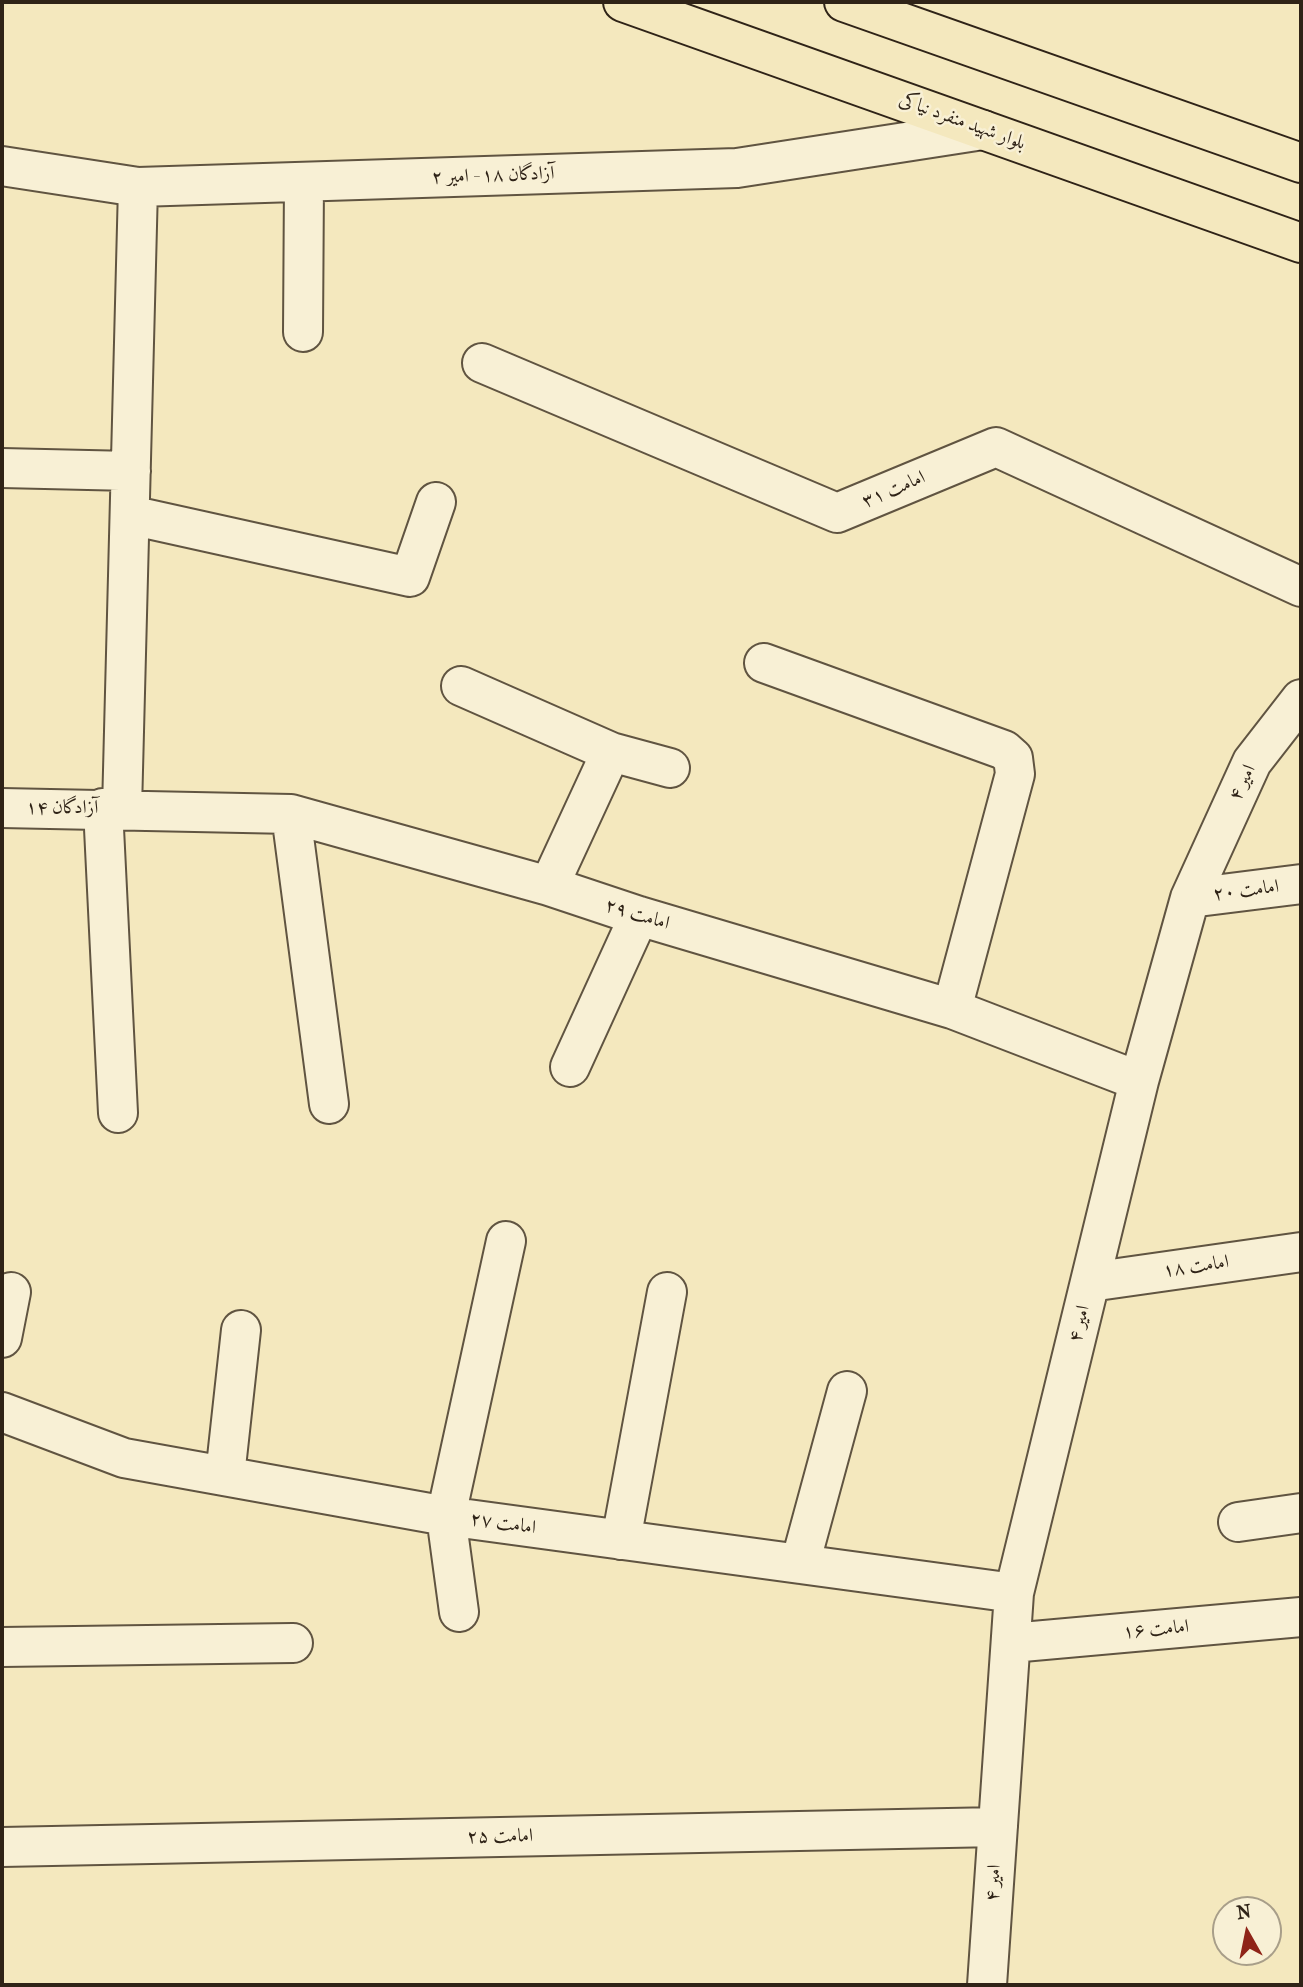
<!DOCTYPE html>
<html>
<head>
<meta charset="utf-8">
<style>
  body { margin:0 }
  #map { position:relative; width:1303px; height:1987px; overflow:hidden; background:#f4e8be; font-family:"IM FELL French Canon",serif }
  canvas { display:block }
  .frame { position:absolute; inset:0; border:4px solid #2f2317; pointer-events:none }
  .north { position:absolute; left:1212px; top:1896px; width:70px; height:70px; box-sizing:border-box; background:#f8f0d5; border:2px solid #a89e89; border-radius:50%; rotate:351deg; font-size:19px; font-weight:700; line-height:28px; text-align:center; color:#2f2317 }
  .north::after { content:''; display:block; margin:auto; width:24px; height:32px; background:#8f2418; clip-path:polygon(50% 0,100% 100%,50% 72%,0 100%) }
</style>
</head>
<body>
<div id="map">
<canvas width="1303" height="1987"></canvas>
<div class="frame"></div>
<div class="north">N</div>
</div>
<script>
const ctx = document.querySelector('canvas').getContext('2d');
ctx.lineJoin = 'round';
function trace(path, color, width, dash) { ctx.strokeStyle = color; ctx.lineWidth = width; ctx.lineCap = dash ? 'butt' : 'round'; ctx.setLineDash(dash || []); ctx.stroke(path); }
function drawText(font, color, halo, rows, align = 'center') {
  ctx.font = font + ' "IM FELL French Canon",Amiri,serif'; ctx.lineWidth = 5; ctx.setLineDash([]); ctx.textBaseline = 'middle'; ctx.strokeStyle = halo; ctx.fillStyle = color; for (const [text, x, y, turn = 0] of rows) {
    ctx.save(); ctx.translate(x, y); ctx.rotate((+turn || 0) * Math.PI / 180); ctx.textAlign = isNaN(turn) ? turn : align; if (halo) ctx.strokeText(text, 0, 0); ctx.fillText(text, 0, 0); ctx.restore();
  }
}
const minor = new Path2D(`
  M2,166L138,187L737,168L983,130
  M303,332L304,182
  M482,363L837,513L996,447L1301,587
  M2,468L131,471
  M130,515L410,577L436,502
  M764,663L1004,750L1013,758L1015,774L952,1009
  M461,686L611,752L670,768
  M2,808L291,814L549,886L639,916L952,1009L1139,1081
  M103,808L118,1113
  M122,809L138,187
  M291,814L329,1104
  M549,886L611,752
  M1190,898L1301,884
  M570,1067L639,916
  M1090,1282L1301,1252
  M2,1338L11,1292
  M2,1412L124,1458L446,1516L1014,1593
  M225,1476L241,1330
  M1238,1522L1301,1513
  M621,1540L667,1292
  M800,1564L847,1391
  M459,1612L446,1516L506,1241
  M1011,1643L1301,1617
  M2,1647L293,1643
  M2,1847L998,1827
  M987,1985L1014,1593L1139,1081L1190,898L1252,762L1301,699`);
const major = new Path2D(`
  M623,2L1301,243
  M844,2L1301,163`);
trace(minor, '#605441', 42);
trace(major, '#2f2317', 42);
trace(minor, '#f8f0d5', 38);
trace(major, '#f4e8be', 38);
drawText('19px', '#2f2317', '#f8f0d5', [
  ["بلوار شهید منفرد نیاکی",962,122,20],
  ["آزادگان ۱۸ - امیر ۲",493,176,-2],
  ["امامت ۳۱",894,490,-23],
  ["امیر ۴",1243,783,-64],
  ["آزادگان ۱۴",62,808],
  ["امامت ۲۰",1246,891,-7],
  ["امامت ۲۹",637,915,17],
  ["امامت ۱۸",1196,1267,-8],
  ["امیر ۴",1080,1324,-76],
  ["امامت ۲۷",503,1524,8],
  ["امامت ۱۶",1156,1630,-5],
  ["امامت ۲۵",500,1837,-1],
  ["امیر ۴",994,1883,-86]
]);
</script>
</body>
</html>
